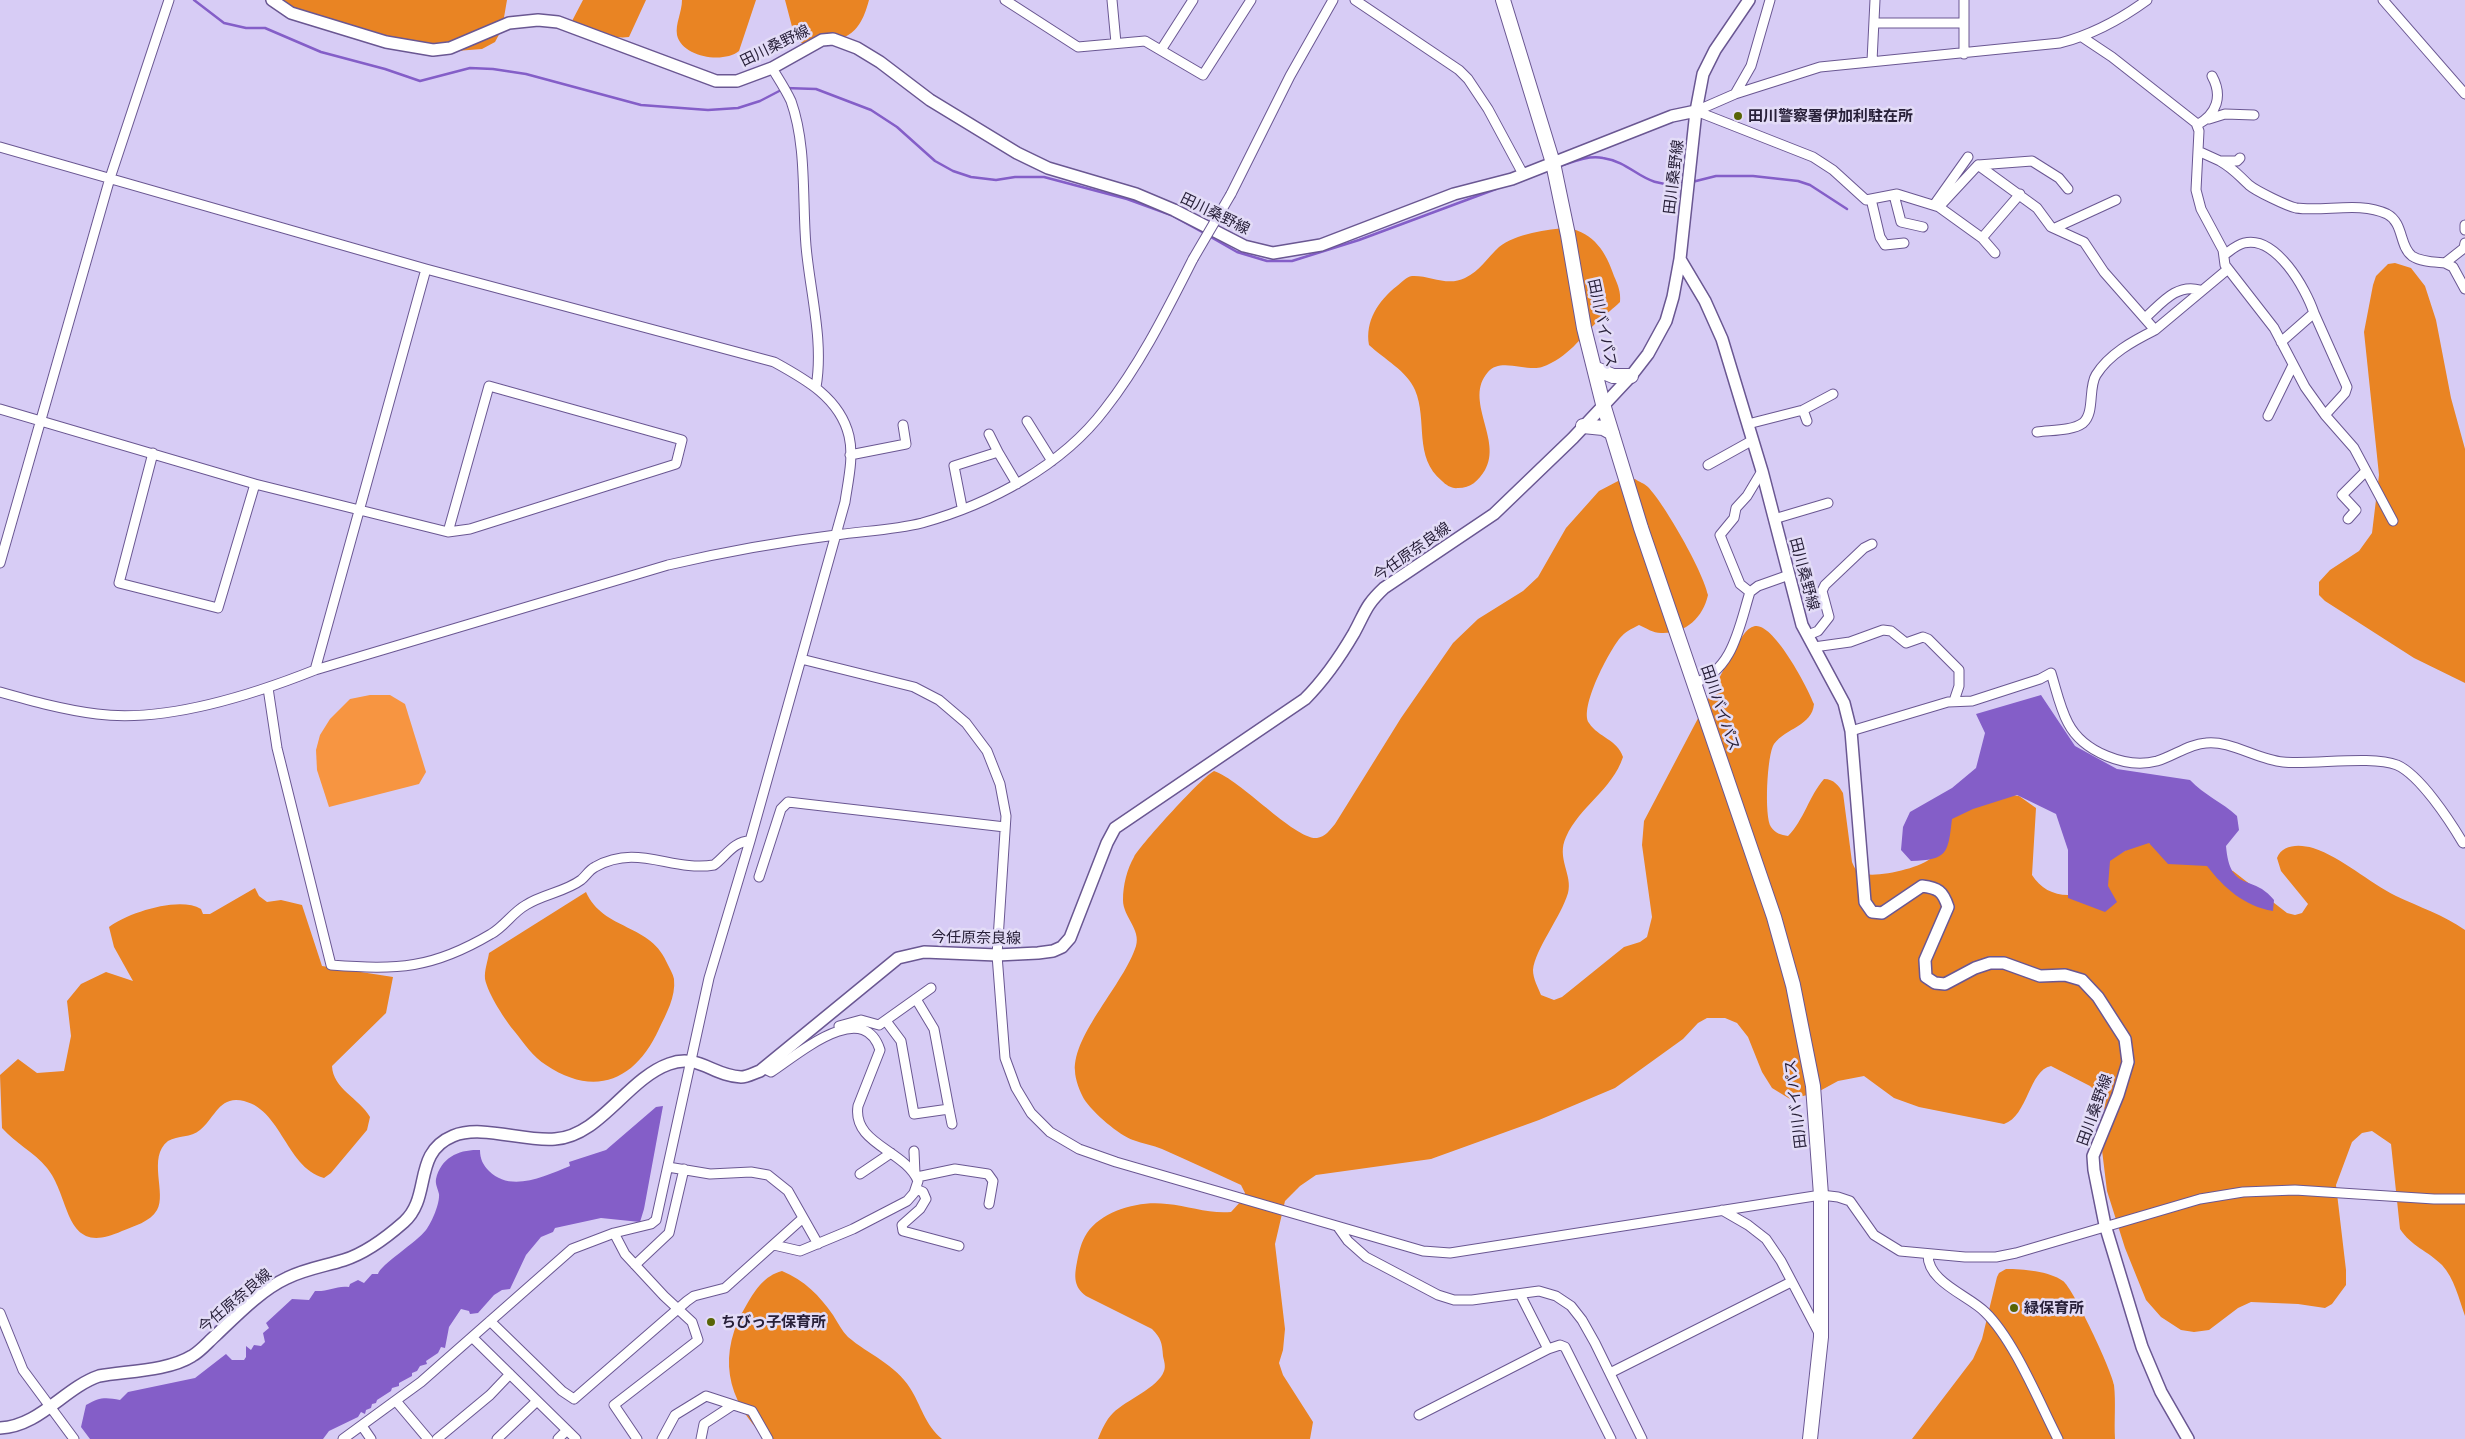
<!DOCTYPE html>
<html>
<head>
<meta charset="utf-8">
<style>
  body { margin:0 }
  canvas { display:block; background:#d7ccf5 }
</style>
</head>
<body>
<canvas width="2465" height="1439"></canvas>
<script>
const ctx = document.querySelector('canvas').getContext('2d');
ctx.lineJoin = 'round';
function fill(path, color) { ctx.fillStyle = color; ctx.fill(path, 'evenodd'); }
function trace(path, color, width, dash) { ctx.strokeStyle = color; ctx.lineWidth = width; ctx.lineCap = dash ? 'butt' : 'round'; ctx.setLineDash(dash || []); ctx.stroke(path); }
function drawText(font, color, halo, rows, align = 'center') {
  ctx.font = font + ' Inter,"Noto Sans JP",sans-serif'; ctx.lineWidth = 5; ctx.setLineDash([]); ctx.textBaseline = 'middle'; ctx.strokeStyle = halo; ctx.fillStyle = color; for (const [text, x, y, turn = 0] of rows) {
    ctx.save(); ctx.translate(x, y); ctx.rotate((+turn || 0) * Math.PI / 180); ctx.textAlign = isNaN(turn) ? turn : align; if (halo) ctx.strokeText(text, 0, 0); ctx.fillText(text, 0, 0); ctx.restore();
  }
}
fill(new Path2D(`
  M370,695H390L405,704L426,772L419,784L329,807L317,770L316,750L320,735L330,719L350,699Z`), '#f79541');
fill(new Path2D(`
  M281,0H507L502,29L495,42L482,49L456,51L321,26Z
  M583,0H646L629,37C610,40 589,28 572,21Z
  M682,0H756L739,51C723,64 682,57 677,35C675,24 682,12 682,0Z
  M785,0H869C858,42 841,40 803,44L795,38Z
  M1568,228C1594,233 1606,252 1614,276C1618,285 1621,292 1620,302C1613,309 1607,313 1600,319C1581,337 1568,358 1542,367C1527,372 1500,357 1488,372C1463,400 1503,440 1485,470C1478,481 1471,488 1458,488C1452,489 1446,485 1442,481C1413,457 1428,421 1415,390C1407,371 1384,359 1369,345C1365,321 1378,301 1397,286C1401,283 1406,277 1412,276C1430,275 1447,287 1465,278C1480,271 1487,258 1499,247C1515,234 1548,229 1568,228Z
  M2395,263L2411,268L2425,286L2436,320L2451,398L2465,449V683L2414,658L2325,601L2319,595V582L2330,570L2359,551L2372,533L2379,475L2364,332L2373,285L2376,276L2388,264Z
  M1635,479C1639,482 1644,483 1648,487C1665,505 1703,571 1708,595C1703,618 1685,634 1661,633C1653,633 1646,628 1639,625C1631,629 1625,632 1620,638C1609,651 1579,708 1589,723C1599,738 1617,739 1623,757C1612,790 1580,806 1566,837C1556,858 1573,875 1568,893C1561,917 1535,949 1533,970C1533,979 1538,987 1541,995L1554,1000L1562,997L1624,947L1640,942L1647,937L1652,917L1642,845L1644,821L1735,648C1740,641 1745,628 1755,626C1774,623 1808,688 1814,704C1812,726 1786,728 1774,744C1767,754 1764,817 1771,827C1775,833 1781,835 1788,836C1804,820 1809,796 1824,779C1834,779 1839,786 1843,793L1852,862C1854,867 1856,871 1861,873C1874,879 1921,868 1931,858C1939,850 1944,826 1950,815C1955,805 1969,797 1978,789L2019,796L2036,808L2032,875C2040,888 2053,895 2068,895L2078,876L2143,841L2233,871L2287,913L2295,915L2302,913L2308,904L2281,871L2277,858C2282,844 2300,844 2313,848C2343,858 2368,882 2396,896C2419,907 2444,915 2465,930V1316C2459,1299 2454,1278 2442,1265C2428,1251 2411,1246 2400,1229L2391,1144L2372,1131L2362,1133L2352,1142L2336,1185L2346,1270V1285L2332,1304L2325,1308L2298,1304L2251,1302L2238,1308L2209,1330L2194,1332L2181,1330L2161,1317L2146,1300L2125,1248L2107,1191L2101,1142L2105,1111L2101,1096L2090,1086L2051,1066C2029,1070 2028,1116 2004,1124L1919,1107L1894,1098L1864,1076L1838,1081L1816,1093L1790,1099L1772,1088L1762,1072L1748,1037L1737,1023L1725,1018H1707L1698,1023L1683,1039L1615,1088L1539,1120L1431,1159L1316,1175L1300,1186L1285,1201L1275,1244L1285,1329L1283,1350L1279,1363L1283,1375L1313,1422L1310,1439H1098C1102,1429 1106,1420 1113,1413C1126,1400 1158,1388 1164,1371C1166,1366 1164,1361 1163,1356C1162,1343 1161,1338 1152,1329L1086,1296C1074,1287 1074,1277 1077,1262C1079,1252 1081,1242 1087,1233C1102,1210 1141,1200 1167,1204C1189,1206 1209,1214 1231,1212L1242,1200L1245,1193L1241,1185C1215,1173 1189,1161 1162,1149C1153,1145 1143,1144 1133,1140C1120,1136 1092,1112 1084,1099C1080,1092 1075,1079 1075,1071C1073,1034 1124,984 1136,946C1141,929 1123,917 1123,900C1123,885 1127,869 1134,857C1142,843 1203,776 1214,771C1241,780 1295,840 1317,838C1325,837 1330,830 1335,824L1401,718L1453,643L1478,619L1523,591L1538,577L1566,528L1599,491L1620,480Z
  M255,888L259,896L267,902L281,900L302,905L322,966L393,977L386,1013L332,1066C333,1089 359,1098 370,1117L367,1130L331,1173L324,1178C284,1167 281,1102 236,1100C218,1100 213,1120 200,1130C191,1138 178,1135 168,1141C147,1157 167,1194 157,1210C150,1222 134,1226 122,1231C63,1258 72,1199 47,1168C34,1152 15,1143 2,1128L0,1075L18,1059L37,1073L64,1071L71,1036L67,1001L81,984L106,972L133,981L114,947L109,927C128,913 179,896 201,909L203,914H210Z
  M586,892C603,931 652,923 668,965C670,969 673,974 674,979C676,997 666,1014 659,1029C636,1080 595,1098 546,1065C533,1057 524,1043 515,1032C505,1020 488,994 485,979C484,971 488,960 489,953Z
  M2006,1269C2023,1269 2049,1271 2063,1281C2073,1288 2112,1371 2114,1385C2116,1402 2114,1421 2115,1439H1912L1973,1359L1982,1339L1997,1277L1999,1273Z
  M782,1271C804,1280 820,1296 833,1315C838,1323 842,1331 848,1337C868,1354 896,1365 910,1388C921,1405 925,1425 942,1439H767C725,1400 717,1353 747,1304C756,1289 764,1276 782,1271Z`), '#e98423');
fill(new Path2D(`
  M2041,695L2075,746L2117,769L2190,780C2204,795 2222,802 2237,816L2239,830L2226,846C2230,894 2253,873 2274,900L2273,911C2244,906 2224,888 2207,866L2168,864L2149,843L2125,851L2110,861L2108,886L2117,902L2105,912L2068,898V850L2056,814L2017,795L1973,809L1952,819C1948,853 1948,860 1911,861L1901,850L1903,827L1910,812L1952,788L1976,768L1985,733L1976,714Z
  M663,1106L644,1209L640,1222L601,1218L555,1228L553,1232L541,1237L526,1255L510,1289L502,1290L494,1295L478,1313L470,1314L469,1311L461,1309L449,1327L445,1348L441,1347L438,1353L426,1361L427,1364L420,1366L417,1371L412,1373V1376L399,1383V1386L392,1388L391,1391L377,1400L376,1403L372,1404L371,1408L366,1410L365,1414L361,1412L358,1417L329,1431L323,1439H90L81,1427L86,1405C99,1397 106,1397 120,1400L128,1392L195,1378L226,1354L232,1360H244L246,1357V1346L251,1350L254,1345L261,1346L265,1342L263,1333L269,1328L266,1323L292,1299L309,1300L315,1291C328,1292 337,1285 349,1287L350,1284L358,1280L364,1283L372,1274H378C380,1265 417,1242 426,1230C432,1222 440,1203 439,1194C438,1189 435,1184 436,1179C441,1157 460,1149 480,1150C480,1159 483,1165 489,1171C511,1193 545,1176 570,1166L569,1162L606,1150L656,1107Z`), '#845ec8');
trace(new Path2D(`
  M194,0L224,23L246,28H265L321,52L385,69L420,81L470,68L493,69L526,74L641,105L708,110L738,108L760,101L785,88L816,89L871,110L897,127L935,161L953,171L971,177L996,180L1015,177H1044L1127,199L1171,215L1204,233
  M1557,167C1572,162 1588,155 1603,158C1636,163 1642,190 1684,183
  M1692,182L1716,176H1753L1798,181L1810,185L1847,209
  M1209,236L1237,252L1267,261H1292L1359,240L1496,189`), '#845ec8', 2.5);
const minor = new Path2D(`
  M1005,0L1078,47L1145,41L1203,75L1251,0
  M1112,0L1116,43
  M1355,0L1459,70L1468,79L1488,109L1523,174
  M1964,0V54
  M2383,0L2465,94
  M1875,23H1964
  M2082,37L2112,57L2196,123L2199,131L2196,190L2201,209L2223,250L2225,265L2274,328L2305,387L2325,415L2354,448L2393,521
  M1161,50L1193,0
  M1872,61L1875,0
  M772,68C778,78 786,90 791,101C807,146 802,199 806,246C810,292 824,341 816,387
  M1735,94L1751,66L1770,0
  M1696,111L1813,157L1833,170L1866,200L1897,194L1939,207L1978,165L2037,208L2051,227L2084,242L2104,272L2155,330L2228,269
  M1696,111L1735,94L1820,67L2060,43C2091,35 2121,19 2147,0
  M2209,119L2225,114L2254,115
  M2197,125C2217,114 2223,96 2212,76
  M0,147L426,269L774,362C805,379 840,398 849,436C854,457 848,481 845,502L750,841L709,978L656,1220L651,1224L614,1233L572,1249L421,1382L343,1439
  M2198,151L2220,161H2237L2240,158
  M2220,161C2234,169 2237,174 2249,185C2256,191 2287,206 2296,208C2325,212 2360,201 2387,214C2404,223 2399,246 2412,256C2421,262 2435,262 2445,263L2464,248L2465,243
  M1978,165L2032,161L2059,178L2068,189
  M1231,194L1290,76L1333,0
  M1894,195L1901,222L1923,227
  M1871,199L1880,237L1885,245L1904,243
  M1934,205L1968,157
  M1939,207L1982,238L2020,194
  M2465,225V230
  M2055,228L2116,200
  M1982,238L1995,253
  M2224,255C2230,251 2236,245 2244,243C2276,235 2306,289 2314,313L2281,342
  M2445,263L2453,267L2465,289
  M2314,313L2347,387L2345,393L2325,415
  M2145,318C2161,304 2176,283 2200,290
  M489,386L682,440L676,464L470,529L448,532Z
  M0,409L255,484L448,532
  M1803,410L1807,421
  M2268,416L2293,365
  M1027,421L1052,461
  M1748,424L1803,410L1833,394
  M2037,432C2051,430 2072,431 2083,423C2095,413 2088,388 2096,375C2109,354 2133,341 2155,330
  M989,434L998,452
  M153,453L119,583L218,608L255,484
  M850,455L906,444L903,425
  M1708,465L1753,440
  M962,507L954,466L998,452L1017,484
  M1774,519L1828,503
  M2348,519L2356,510L2342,495L2366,471
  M0,563L110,178L169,0
  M1750,592L1740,584L1720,535L1734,518L1736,508L1747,496L1762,471
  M1808,635L1818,631L1829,617L1822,591L1825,585L1864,548L1872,544
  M1814,647L1850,642L1883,630L1891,631L1906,643L1923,637L1928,639L1959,670V686L1954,701
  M801,659L914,687L939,700L966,723L987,751L1000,784L1006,816L997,955L1005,1058L1016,1088L1031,1113L1050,1132L1079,1149L1116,1162L1423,1251L1450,1253L1821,1195L1838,1197L1850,1201L1874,1235L1900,1251L1965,1257H1996L2016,1253L2200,1199L2243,1192L2295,1190L2434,1199H2465
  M315,670L426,269
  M1694,683C1733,671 1739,627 1750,592L1758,586L1789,575
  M268,688L277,748L331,965C398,970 432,969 491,934C504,927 513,912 526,905C543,894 565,892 581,880C586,876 589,870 595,867C638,843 671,872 714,865C726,856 734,841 750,841
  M0,692C32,701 64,710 97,714C165,723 252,695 315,670L668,565C723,552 779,542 836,535C864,531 894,530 922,523C990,504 1062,466 1105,409C1141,363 1167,310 1193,259
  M1851,731L1948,702L1972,701L2040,679L2051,673C2056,689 2060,708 2068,723C2083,752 2126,769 2157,761C2174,756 2189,744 2206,743C2230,740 2258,760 2283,762C2313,765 2372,755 2397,765C2420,775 2450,821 2463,843
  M759,877L781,809L788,802L1005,827
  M886,1021L901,1041L914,1114L949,1109L934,1029L916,999
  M839,1026L861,1020L879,1025L931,988
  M763,1068L771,1072C796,1056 863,997 880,1050L858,1106C852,1144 905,1150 918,1181L914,1193L907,1201L853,1229L800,1251L774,1245
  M949,1109L952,1124
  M914,1151L915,1174
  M668,1167L710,1174L751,1172L768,1175L788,1191L818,1244
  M860,1174L891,1153
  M917,1177L955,1169L988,1174L993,1181L989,1204
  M916,1189L923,1192L926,1199L920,1209L902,1225L903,1231L959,1246
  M1722,1210L1748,1225L1766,1239L1781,1261L1820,1335
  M1338,1227L1348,1241L1366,1257L1438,1295L1454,1300H1472L1539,1291L1556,1296L1571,1306L1582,1320L1595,1343L1642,1439
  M614,1233L625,1254L664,1296L692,1322L698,1340L614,1405L637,1439
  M1928,1254C1927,1282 1968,1295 1985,1312C2014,1340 2039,1402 2058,1439
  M635,1265L669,1233L684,1169
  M1520,1294L1548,1349
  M0,1313L23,1370L74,1439
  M490,1321L562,1391L574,1399L687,1301L694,1296L725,1288L803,1218
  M472,1337L576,1439
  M1610,1373L1791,1282
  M396,1401L428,1439
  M1419,1415L1548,1349L1560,1345L1565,1347L1611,1439
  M362,1426L371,1439
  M437,1439L490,1395L510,1374
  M497,1439L537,1401
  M558,1439L567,1430
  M662,1439L675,1415L706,1396L752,1411L768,1439
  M701,1439L704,1424L733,1405`);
const major = new Path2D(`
  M272,0L291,13L386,42L433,50L450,48L509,23L538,20L558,22L716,81H737L772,68L822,40L833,39L857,48L880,62L930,100L1017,153L1048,168L1136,194L1174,210L1244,246L1273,253L1321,245L1454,194L1512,179L1672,116L1696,111
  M1680,259L1705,301L1722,339L1762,471L1802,625L1844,703L1851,731L1865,902L1872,912L1882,913L1922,886C1938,888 1943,891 1948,907L1925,960L1926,977L1935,983L1945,984L1975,968L1990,963H2004L2040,976L2065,975L2082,980L2098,997L2125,1039L2128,1062L2118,1095L2093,1156L2094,1170L2105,1225L2142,1347L2161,1392L2188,1439
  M0,1428C40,1426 64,1388 99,1376C127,1371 168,1371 192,1356C201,1351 208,1342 216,1335C237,1315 261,1290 287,1278C305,1269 325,1266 344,1260C366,1253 387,1237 404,1222C432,1197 412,1153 453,1136C481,1124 524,1142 555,1139C600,1136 627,1079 669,1064C698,1053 713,1076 741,1077C747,1077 754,1073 760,1071L898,958L924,952L997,955L1038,953L1053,951L1062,947L1070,938L1107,843L1115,828L1305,699C1325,679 1340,657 1354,633C1366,611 1365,606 1384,588L1494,514L1573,438L1631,376L1648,354L1666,321L1673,297L1680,259L1696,111L1703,74L1715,50L1749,0`);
const highway = new Path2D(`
  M1503,0L1553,163L1568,235L1584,328L1603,404L1641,528L1774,917L1793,985L1813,1086L1821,1195V1337L1810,1439
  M1594,368L1613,376H1631
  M1583,426L1603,428L1612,433`);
trace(minor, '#6a5792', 11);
trace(major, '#6a5792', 14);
trace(highway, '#6a5792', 16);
trace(minor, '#fff', 9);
trace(major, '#fff', 11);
trace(highway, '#fff', 14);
const minorBridge = new Path2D(`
  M1193,259L1231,194`);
trace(minorBridge, '#6a5792', 11, []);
trace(minorBridge, '#fff', 9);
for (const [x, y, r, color] of [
  [1738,116,5,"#586405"],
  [2014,1308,5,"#586405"],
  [711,1322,5,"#586405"]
]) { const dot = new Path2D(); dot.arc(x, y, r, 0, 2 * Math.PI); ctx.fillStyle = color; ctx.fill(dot); trace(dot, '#e3dcf7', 2); }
drawText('15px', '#282039', '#e3dcf7', [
  ["田川桑野線",775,46,-26],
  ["田川桑野線",1674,177,-83],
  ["田川桑野線",1215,214,26],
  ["田川バイパス",1602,323,78],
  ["今任原奈良線",1412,552,-35],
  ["田川桑野線",1804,574,75],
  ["田川バイパス",1720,708,71],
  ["今任原奈良線",976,938,1],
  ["田川バイパス",1796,1104,-97],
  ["田川桑野線",2095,1110,-70],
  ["今任原奈良線",235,1301,-40]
]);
drawText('bold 15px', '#282039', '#e3dcf7', [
  ["田川警察署伊加利駐在所",1748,116],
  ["緑保育所",2024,1308],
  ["ちびっ子保育所",721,1322]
], 'left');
</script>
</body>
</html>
